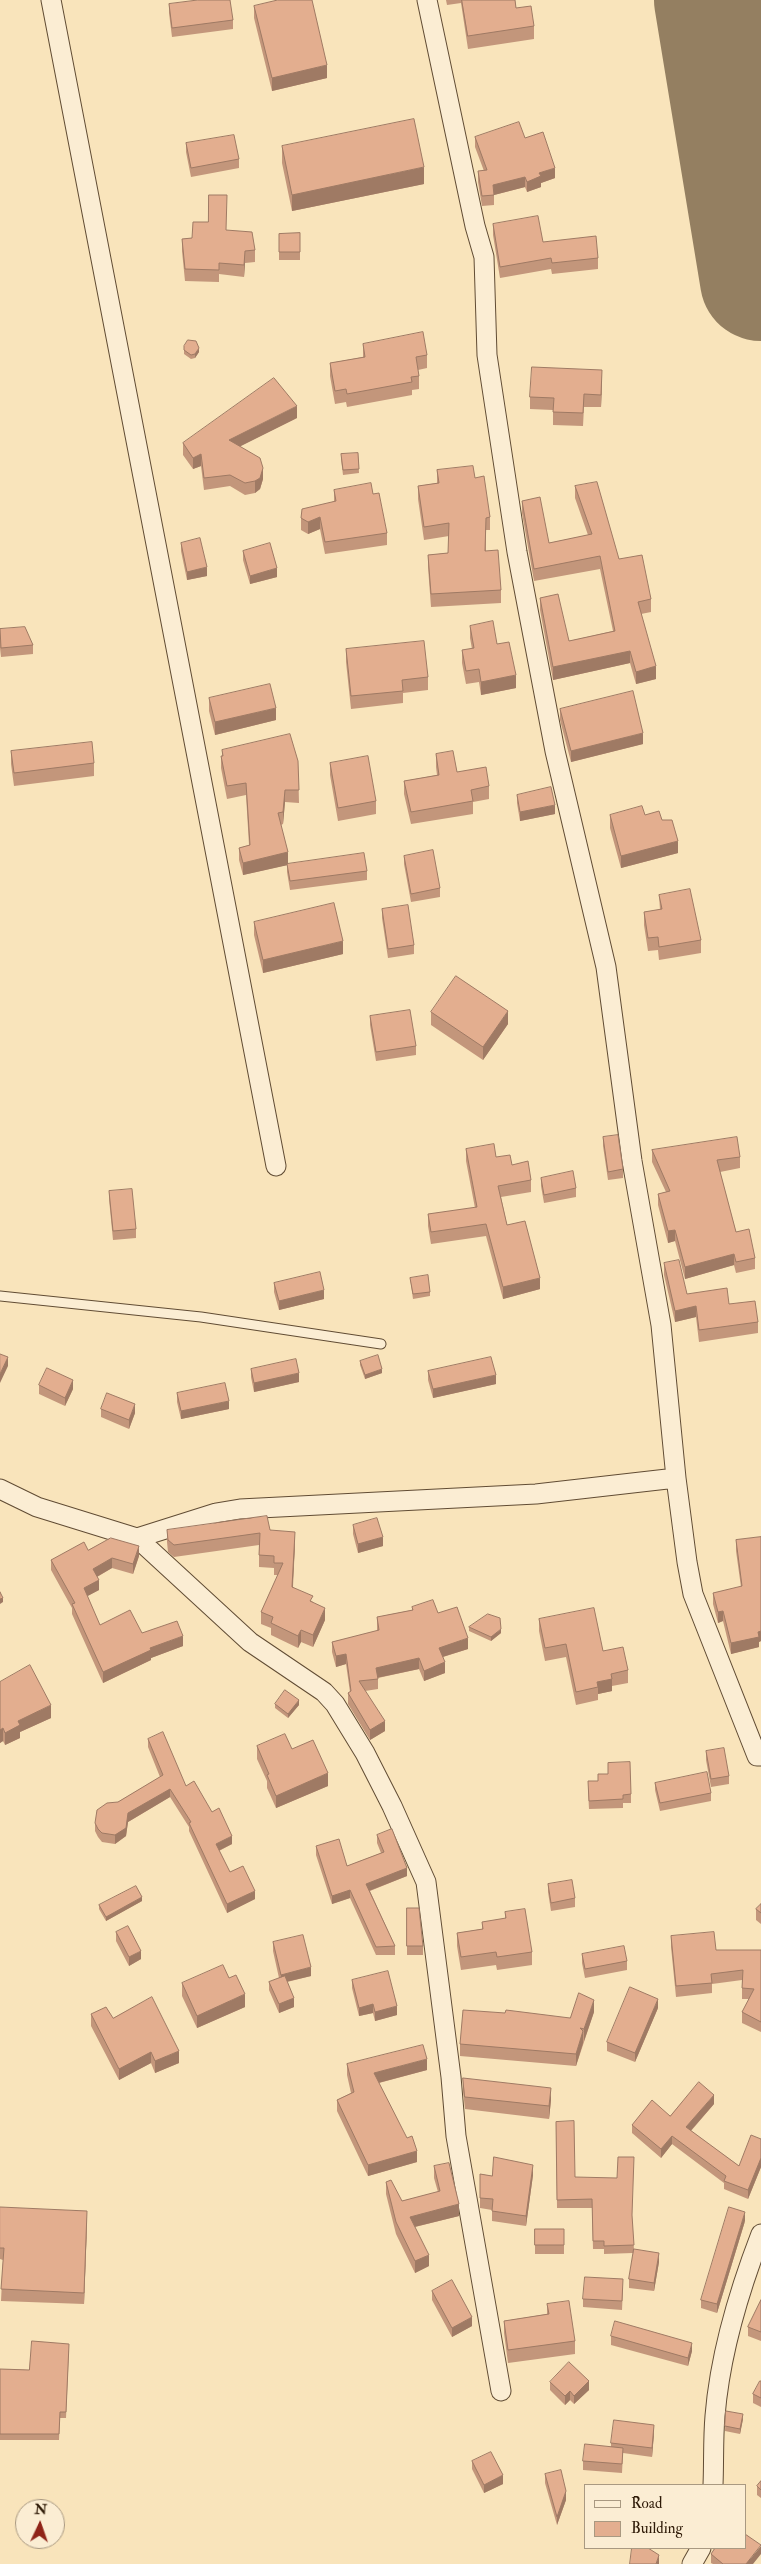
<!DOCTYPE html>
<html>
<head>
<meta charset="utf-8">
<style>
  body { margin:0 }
  #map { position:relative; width:761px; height:2564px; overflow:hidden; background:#f9e4bb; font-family:"IM FELL Double Pica",serif }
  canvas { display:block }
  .legend { position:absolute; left:584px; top:2484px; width:162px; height:65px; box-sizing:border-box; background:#fbedd3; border:1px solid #a99981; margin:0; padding:6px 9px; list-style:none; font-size:15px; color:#2e1a07 }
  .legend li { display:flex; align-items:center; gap:10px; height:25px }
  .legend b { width:25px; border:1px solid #a99981 }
  .north { position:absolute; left:15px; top:2499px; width:50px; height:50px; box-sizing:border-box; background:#fbedd3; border:1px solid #a99981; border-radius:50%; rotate:3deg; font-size:14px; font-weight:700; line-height:20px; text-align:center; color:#2e1a07 }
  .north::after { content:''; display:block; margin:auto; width:18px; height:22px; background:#8f2418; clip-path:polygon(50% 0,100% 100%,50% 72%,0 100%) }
</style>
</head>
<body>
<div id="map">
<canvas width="761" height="2564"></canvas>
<ul class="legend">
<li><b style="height:6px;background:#fbedd3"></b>Road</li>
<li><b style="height:14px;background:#e3ae8f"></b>Building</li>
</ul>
<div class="north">N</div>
</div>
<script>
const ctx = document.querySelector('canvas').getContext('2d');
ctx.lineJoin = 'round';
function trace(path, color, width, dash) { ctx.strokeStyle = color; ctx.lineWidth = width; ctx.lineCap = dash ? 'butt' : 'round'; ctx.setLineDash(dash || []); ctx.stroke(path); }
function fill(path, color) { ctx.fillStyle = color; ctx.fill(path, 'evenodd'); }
trace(new Path2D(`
  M715,0L761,280`), '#947f61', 122);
const lane = new Path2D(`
  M0,1296L201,1317L381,1344`);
const street = new Path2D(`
  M51,0L276,1166
  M676,1478L687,1562L693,1594L757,1756H761
  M0,1489L37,1507L137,1538L216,1513L240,1509L536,1494L676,1478L661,1325L632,1161L606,967L555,751L517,552L487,355L484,257L475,226L427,0
  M137,1538L250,1642L324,1692L335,1704L365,1753L392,1806L426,1882L451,2077L456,2136L501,2391
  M713,2485C714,2462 713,2439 715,2416C720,2354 739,2291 761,2234
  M692,2564L701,2548`);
trace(lane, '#614c34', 11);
trace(street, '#614c34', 21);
trace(lane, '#fbedd3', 9);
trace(street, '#fbedd3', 19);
fill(new Path2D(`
  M446,0H515L516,8L534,26V39L468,49L461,3L447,5Z
  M169,4L233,20V29L172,37L169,13Z
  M254,6L327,78L272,91L254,18Z
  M475,137L525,138L555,178L541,183V187L527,192L525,187L494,195V205L482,206L478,182V171H484L475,147Z
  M186,143L239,159V168L191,177L186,152Z
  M282,146L424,184L292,211L282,163Z
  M493,224L543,242L598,258V269L552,274L551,269L500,278L493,235Z
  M226,230L255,250V262L245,263L244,277L219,274V282L185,281L182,251V239L192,238Z
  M300,233V260H279V234Z
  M363,344L427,355V368L418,370L419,376V389L412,390V395L347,407L346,402L335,404L330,376V363L363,357Z
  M184,346L199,352L195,358L191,359L184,354Z
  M602,383L601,407H584L583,426L553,425V410L530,409V397Z
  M297,418L240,446L263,479L260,489L255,493L245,495L230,486L204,490L201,466L193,469L183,455V443Z
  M358,453L359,473L343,475L341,459Z
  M437,470L475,478L490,517V530H486V551L501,590V603L431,607L428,567V555L448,553L449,536L424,540L418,499V486L437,483Z
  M575,486L619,559L651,599V612L641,614L656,679L636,684L630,663L553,680L540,610V598L569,641L613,631L600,569L534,581L522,513V501L549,543L588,535L575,498Z
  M334,490L373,494L387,533V545L325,554L320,529L308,534L301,530V518L334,501Z
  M181,543L207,576L187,580L181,551Z
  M243,551L277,577L250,584L243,560Z
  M470,626L497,644L516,688L481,695L479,682L466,684L462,663V650L472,649L470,638Z
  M0,629L33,645V654L1,657L0,648Z
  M346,649L428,677V690L403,693V703L351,709L346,662Z
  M209,698L276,720L215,735L209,711Z
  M560,709L643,744L571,762L560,720Z
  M222,750L298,761L299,803L285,802L283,824L281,825L288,864L367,871V880L290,890L287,872V865L243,875L239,860V848L249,845L246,795L227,799L221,768V756H222Z
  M11,751L94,763V776L14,786L11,764Z
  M436,754L457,772L489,786V799L473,802V814L411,824L404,794V781L437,775L436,767Z
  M330,763L376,801V814L338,821L330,775Z
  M517,795L555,814L520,821L517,803Z
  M610,815H645L662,820L678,853L621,868L610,828Z
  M404,856L440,888V897L411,902L404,864Z
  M659,895L701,940V953L659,960L658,950L648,951L644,925V912L660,910Z
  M382,909L414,945V954L388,958L382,918Z
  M254,922L343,954L263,973L254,935Z
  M431,1012L508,1024L483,1060L431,1025Z
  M370,1016L416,1046V1055L376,1061L370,1025Z
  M603,1137L623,1169V1178L608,1180L603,1146Z
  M466,1149L496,1157L512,1165L531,1180V1192L501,1197L507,1225L540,1289L503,1299L486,1236L431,1244L428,1226V1214L475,1208L466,1161Z
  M652,1150L740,1157V1168L720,1172L736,1232L755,1258V1269L736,1273L734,1265L685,1279L675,1241L668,1243L658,1205V1194L666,1192L652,1162Z
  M541,1178L576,1188V1197L544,1203L541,1186Z
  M109,1191L136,1229V1238L113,1240L109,1199Z
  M664,1263L687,1294L758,1322V1333L699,1342L696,1317L675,1322L664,1275Z
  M410,1278L430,1292V1296L413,1299Z
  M274,1283L324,1299L279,1310L274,1292Z
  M360,1361L382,1373L365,1379L360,1365Z
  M251,1369L299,1382L254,1392L251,1377Z
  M428,1371L496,1384L433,1398L428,1380Z
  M39,1385L73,1389L65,1406L39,1394Z
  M177,1393L229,1409L181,1419L177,1402Z
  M101,1409L135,1413L129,1429L101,1417Z
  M353,1525L383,1546L358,1553L353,1534Z
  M167,1530H270L295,1544L293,1587L313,1602L325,1620L313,1647L301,1642L298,1648L271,1635V1628L261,1624V1612L278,1575H274V1568L259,1567V1545L174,1557L168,1552L167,1542Z
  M761,1537V1641L759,1642V1647L731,1654L723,1621L718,1623L713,1604V1593L741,1587L736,1551V1540Z
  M88,1550L139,1556L133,1574L112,1568L97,1577L99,1590L87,1596L100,1625L142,1633L183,1646L151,1658V1660L103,1683L72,1614V1608L51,1570V1560Z
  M412,1607L438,1613L468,1649L443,1657L445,1673L424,1681L419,1669L378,1678V1689L365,1691L385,1731L370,1740L348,1704V1693L350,1692L346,1664L336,1667L332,1652V1642L377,1631V1617L412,1610Z
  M539,1619L603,1651L628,1670V1683L612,1686V1691L598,1694V1700L576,1705L566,1657L545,1661L539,1631Z
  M469,1627L501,1633L491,1641L469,1631Z
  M0,1682L51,1718L20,1732V1738L5,1745L3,1741L0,1743Z
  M275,1704L299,1705L288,1718L275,1708Z
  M148,1739L232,1844L219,1851L230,1872L255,1899L227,1913L189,1831V1827L170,1797L128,1822L126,1836L115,1844L102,1842L98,1837L95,1831V1823L118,1802L160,1777L148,1747Z
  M257,1746L292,1749L328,1786L276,1808L267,1788V1781L257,1759Z
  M706,1751L729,1776V1784L711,1787L706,1760Z
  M655,1783L711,1793V1801L660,1811L655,1790Z
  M588,1790L631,1794V1803H623V1808L589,1809Z
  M377,1835L407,1876L370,1891L395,1946V1955H376L350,1898L332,1904L316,1855V1846L347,1866L381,1853L377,1843Z
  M548,1884L575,1898V1907L551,1911L548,1892Z
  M142,1901L106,1921L99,1909V1905Z
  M761,1904V1924L756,1920V1909Z
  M407,1908L423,1946V1955H407Z
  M505,1912L532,1952V1965L497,1970L496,1965L461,1970L457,1946V1933L482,1929V1922L505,1919Z
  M116,1932L141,1959L129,1966L116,1941Z
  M671,1936L716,1950H761V2032L742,2023V2012L749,1999H742V1980L712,1984V1993L676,1997L671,1947Z
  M273,1942L311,1976L287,1982L294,2007L279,2013L269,1990V1982L279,1978L273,1951Z
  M582,1954L627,1961V1970L585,1978L582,1963Z
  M352,1980L397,2015L375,2021L373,2013L359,2016L352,1988Z
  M182,1983L245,2007L197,2028L182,1996Z
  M658,2008L635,2062L607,2051V2042Z
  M594,2012L576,2066L460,2056V2044Z
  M91,2014L179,2063L155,2073L151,2063L119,2080L91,2026Z
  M347,2064L427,2070L379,2083L417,2162L368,2176L337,2111V2100L351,2093L347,2075Z
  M463,2078L551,2100L549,2119L465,2109L463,2091Z
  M714,2104L691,2131L739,2166L761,2139V2167L748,2199L724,2189V2183L672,2144L661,2158L632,2133V2125Z
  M556,2122L575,2177L632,2218L634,2250L659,2262L654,2291L629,2288V2279L633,2253L604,2254V2249H593L592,2208H557Z
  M434,2166L459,2216L415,2227L429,2266L415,2273L396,2234L386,2194V2182L402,2201L438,2192L434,2178Z
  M480,2174L492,2176L533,2175L526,2226L492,2221V2210L480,2208Z
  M0,2207L87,2223L84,2304L1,2301L3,2260L0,2259Z
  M745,2221L717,2313L701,2308V2300Z
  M535,2229H564V2254H535Z
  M623,2288L622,2310L583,2307V2299Z
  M432,2291L472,2326L452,2337L432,2300Z
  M761,2300V2341L748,2336V2327Z
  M547,2304L575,2341V2354L508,2363L504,2333V2321L547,2314Z
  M611,2336L692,2351L688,2366L611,2345Z
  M69,2350L66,2418H60L59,2440H0V2369L29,2370Z
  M761,2381V2407L753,2403V2394Z
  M550,2382L589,2390L574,2404L570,2400L565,2405L550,2390Z
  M726,2411L743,2419L740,2434L725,2431Z
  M654,2433L652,2457L623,2453L622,2473L583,2470V2461L611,2447V2443Z
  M472,2461L503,2484L484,2493L472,2469Z
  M545,2474L566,2500L557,2525L545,2483Z
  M761,2481V2498L757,2495V2486Z
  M713,2548H745L753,2564H713L711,2563V2554L714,2550Z`), '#c3967b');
fill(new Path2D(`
  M327,65V78L272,91V78Z
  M424,167V184L292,211V195Z
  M555,168V178L541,183V187L527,192V182L539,173Z
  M525,177V187L494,195L493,185Z
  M245,251V263L244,277V265Z
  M199,348V352L195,358V354Z
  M602,370V383L601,407V395Z
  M297,406V418L229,452V440Z
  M201,454V466L193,469V458Z
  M263,468V479L260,489L255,493V481Z
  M320,517V529L308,534V522Z
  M207,567V576L187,580V572Z
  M277,568V577L250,584V576Z
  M630,651V663L553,680V667Z
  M656,666V679L636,684V672Z
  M516,675V688L481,695V682Z
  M276,708V720L215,735V722Z
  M643,733V744L571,762V751Z
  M285,790V802L283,824V812Z
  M555,805V814L520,821V812Z
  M678,841V853L621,868V856Z
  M288,852V865L243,875V863Z
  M343,941V954L263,973V960Z
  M508,1011V1024L483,1060V1047Z
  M675,1230V1241L668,1243V1231Z
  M734,1254V1265L685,1279V1267Z
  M540,1278V1289L503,1299V1287Z
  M324,1290V1299L279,1310V1301Z
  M696,1306V1317L675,1322V1311Z
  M8,1357V1366L0,1383V1374Z
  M382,1369V1373L365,1379V1375Z
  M299,1373V1382L254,1392V1383Z
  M496,1375V1384L433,1398V1389Z
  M73,1380V1389L65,1406V1398Z
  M229,1401V1409L181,1419V1411Z
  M135,1404V1413L129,1429V1420Z
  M295,1532V1544L292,1598V1587Z
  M383,1537V1546L358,1553V1544Z
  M139,1546V1556L133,1574V1564Z
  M112,1558V1568L93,1579V1569Z
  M99,1580V1590L84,1598V1588Z
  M3,1598V1602L0,1604V1599Z
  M325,1608V1620L313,1647V1635Z
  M723,1611V1621L718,1623V1612Z
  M501,1629V1633L491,1641V1637Z
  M301,1630V1642L298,1648V1636Z
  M761,1631V1641L759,1642V1647L731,1654V1643Z
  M183,1636V1646L151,1658V1660L103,1683V1672L150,1648Z
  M468,1638V1649L439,1658V1648Z
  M346,1654V1664L336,1667V1656Z
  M419,1658V1669L376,1678V1668Z
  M445,1662V1673L424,1681V1671Z
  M612,1679V1691L598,1694V1687L597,1682Z
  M299,1700V1705L288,1718V1714Z
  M51,1705V1718L20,1732V1738L5,1745V1733L18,1721Z
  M385,1721V1731L370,1740V1730Z
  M3,1728V1741L0,1743V1730Z
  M328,1773V1786L276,1808V1796Z
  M170,1789V1797L128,1822L126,1836L115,1844V1835L128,1813Z
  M232,1836V1844L216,1852V1844Z
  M407,1868V1876L366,1892V1884Z
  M350,1890V1898L332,1904V1896Z
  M255,1891V1899L227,1913V1904Z
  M142,1897V1901L106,1921V1917Z
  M141,1951V1959L129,1966V1957Z
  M311,1967V1976L281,1983V1975Z
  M245,1994V2007L197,2028V2016Z
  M294,1998V2007L279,2013V2004Z
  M658,1999V2008L635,2062V2053Z
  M594,2000V2012L584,2041V2029Z
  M373,2004V2013L359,2016V2008Z
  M397,2006V2015L375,2021V2012Z
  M583,2031V2043L576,2066V2054Z
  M179,2051V2063L155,2073V2061Z
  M151,2052V2063L119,2080V2069Z
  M427,2059V2070L374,2084V2073Z
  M551,2088V2100L549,2119V2106Z
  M714,2095V2104L686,2136V2127Z
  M672,2136V2144L661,2158V2149Z
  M417,2151V2162L368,2176V2165Z
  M761,2158V2167L748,2199V2190Z
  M533,2165V2175L526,2226V2216Z
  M459,2204V2216L410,2228V2217Z
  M87,2211V2223L84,2304V2293Z
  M745,2212V2221L717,2313V2304Z
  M659,2253V2262L654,2291V2283Z
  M429,2255V2266L415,2273V2261Z
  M472,2317V2326L452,2337V2328Z
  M692,2343V2351L688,2366V2358Z
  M589,2381V2390L574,2404V2396Z
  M570,2391V2400L565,2405V2396Z
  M743,2414V2419L740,2434V2429Z
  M654,2425V2433L652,2457V2448Z
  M503,2475V2484L484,2493V2485Z
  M566,2491V2500L557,2525V2517Z
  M761,2546V2554L753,2564H746Z
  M659,2555V2564H656Z`), '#9f7a64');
const building = new Path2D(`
  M198,0H230L233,20L172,28L169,4Z
  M278,0H312L327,65L272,78L254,6Z
  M462,0H515L516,8L531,6L534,26L468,36Z
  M414,119L424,167L292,195L282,146Z
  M519,122L525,138L543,132L555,168L539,173L541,176L527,182L525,177L493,185L494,195L482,196L478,171L487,170L475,137Z
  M234,135L239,159L191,168L186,143Z
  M209,195H227L226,230L252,232L255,250L245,251L244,265L219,263V270L185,269L182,239L192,238L193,222H208Z
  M538,216L543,242L596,236L598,258L552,263L551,258L500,267L493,224Z
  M300,233V252H279V234Z
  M423,332L427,355L416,357L419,376L411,377L412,382L347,394L346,389L335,391L330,363L365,357L363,344Z
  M188,340L196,341L199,348L195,354L191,355L184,350V346Z
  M532,367L602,370L601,395L584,394L583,413L553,412L554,398L530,397Z
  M274,378L297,406L229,440L260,458L263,468L260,478L255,481L245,483L230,475L204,478L201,454L193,458L183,443Z
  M358,453L359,469L343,470L341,454Z
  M473,466L475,478L484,476L490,517L486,518L485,551L498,550L501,590L431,594L428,555L448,553L449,523L424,527L418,486L439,483L437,470Z
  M597,482L619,559L642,555L651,599L638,602L656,666L636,672L630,651L553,667L540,598L558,594L569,641L615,631L600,556L534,569L522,501L540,497L549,543L592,534L575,486Z
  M371,483L373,494L379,493L387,533L325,542L320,517L308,522L301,518L302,509L336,501L334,490Z
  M200,538L207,567L187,572L181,543Z
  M270,543L277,568L250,576L243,551Z
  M493,621L497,644L509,642L516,675L481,682L479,669L466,671L462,650L474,648L470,626Z
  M25,627L33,645L1,648L0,629Z
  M424,641L428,677L402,680L403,691L351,696L346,649Z
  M270,684L276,708L215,722L209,698Z
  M633,691L643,733L571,751L560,709Z
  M290,734L298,761L299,790H285L283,812L278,813L288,852L243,863L239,848L250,845L246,783L227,786L221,756H223L222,750Z
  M92,742L94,763L14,773L11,751Z
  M453,751L457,772L486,767L489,786L471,790L473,801L411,812L404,781L439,775L436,754Z
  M368,756L376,801L338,808L330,763Z
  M551,787L555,805L520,812L517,795Z
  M642,806L645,815L659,811L662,820H672L678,841L621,856L610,815Z
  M433,850L440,888L411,894L404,856Z
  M364,853L367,871L290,881L287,864Z
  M690,889L701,940L659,947L658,937L648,938L644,912L662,909L659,895Z
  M334,903L343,941L263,960L254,922Z
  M408,905L414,945L388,949L382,909Z
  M456,976L508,1011L483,1047L431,1012Z
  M410,1010L416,1046L376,1052L370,1016Z
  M618,1135L623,1169L608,1172L603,1137Z
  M737,1137L740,1157L717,1160L736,1232L749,1229L755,1258L736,1262L734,1254L685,1267L675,1230L668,1231L658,1194L670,1191L652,1150Z
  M494,1144L496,1157L510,1155L512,1165L528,1161L531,1180L498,1186L507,1225L525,1221L540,1278L503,1287L486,1224L431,1232L428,1214L477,1207L466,1149Z
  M573,1171L576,1188L544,1195L541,1178Z
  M132,1189L136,1229L113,1231L109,1191Z
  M679,1260L687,1294L727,1288L729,1304L755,1301L758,1322L699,1330L696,1306L675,1311L664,1263Z
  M320,1272L324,1290L279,1301L274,1283Z
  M428,1275L430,1292L413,1294L410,1278Z
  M0,1354L8,1357L0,1374Z
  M378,1355L382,1369L365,1375L360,1361Z
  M491,1357L496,1375L433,1389L428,1371Z
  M296,1359L299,1373L254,1383L251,1369Z
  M47,1368L73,1380L65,1398L39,1385Z
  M225,1383L229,1401L181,1411L177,1393Z
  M107,1393L135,1404L129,1420L101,1409Z
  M267,1516L270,1530L295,1532L292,1587L313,1596L310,1601L325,1608L313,1635L301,1630L298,1636L271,1623L273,1617L261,1612L283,1563H274V1556L259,1555L260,1533L174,1545L168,1540L167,1530Z
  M377,1518L383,1537L358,1544L353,1525Z
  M761,1537V1631L758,1632L759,1637L731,1643L723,1611L718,1612L713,1593L742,1586L736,1540Z
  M111,1538L139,1546L133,1564L112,1558L93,1569L99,1580L84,1588L100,1625L130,1610L142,1633L177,1621L183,1636L150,1648L151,1650L103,1672L72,1604L75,1603L51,1560L84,1542L88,1550Z
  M0,1592L3,1598L0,1599Z
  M433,1600L438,1613L457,1607L468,1638L439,1648L445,1662L424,1671L419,1658L376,1668L378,1679L359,1681L385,1721L370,1730L348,1693L351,1691L346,1654L336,1656L332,1642L379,1630L377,1617L413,1610L412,1607Z
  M594,1608L603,1651L623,1647L628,1670L611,1674L612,1679L597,1682L598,1687L576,1692L566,1644L545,1648L539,1619Z
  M488,1614L500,1618L501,1629L491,1637L469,1627Z
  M30,1665L51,1705L18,1721L20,1725L5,1733L3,1728L0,1730V1682Z
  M285,1690L299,1700L288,1714L275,1704Z
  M163,1732L186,1786L194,1781L212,1812L219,1808L232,1836L216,1844L230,1872L243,1866L255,1891L227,1904L189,1823L191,1822L170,1789L128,1813L126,1828L115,1835L102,1833L98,1829L95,1823L97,1810L107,1803L118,1802L163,1775L148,1739Z
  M285,1734L292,1749L313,1740L328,1773L276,1796L267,1775L269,1774L257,1746Z
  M724,1748L729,1776L711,1779L706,1751Z
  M630,1762L631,1794L623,1795V1799L589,1801L588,1781H598V1774H608V1763Z
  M707,1772L711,1793L660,1803L655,1783Z
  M392,1829L407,1868L366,1884L395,1946L376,1947L350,1890L332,1896L316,1846L339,1839L347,1866L384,1852L377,1835Z
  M572,1880L575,1898L551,1903L548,1884Z
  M136,1886L142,1897L106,1917L99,1905Z
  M761,1904V1913L756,1909Z
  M407,1908H419L423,1946H407Z
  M525,1909L532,1952L497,1957L496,1952L461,1957L457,1933L483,1929L482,1922L506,1918L505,1912Z
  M128,1926L141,1951L129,1957L116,1932Z
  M714,1932L716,1950H761V2022L742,2012L754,1989L742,1988L743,1970L711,1974L712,1983L676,1986L671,1936Z
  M303,1935L311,1967L281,1975L273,1942Z
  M624,1946L627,1961L585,1969L582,1954Z
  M223,1965L229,1978L236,1975L245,1994L197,2016L182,1983Z
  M388,1971L397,2006L375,2012L373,2004L359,2008L352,1980Z
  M285,1976L294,1998L279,2004L269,1982Z
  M630,1987L658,1999L635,2053L607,2042Z
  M579,1993L594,2000L584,2029L580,2028L583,2031L576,2054L460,2044L463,2010L505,2013L506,2010L570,2018Z
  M152,1997L179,2051L155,2061L151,2052L119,2069L91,2014L106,2007L113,2018Z
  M423,2045L427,2059L374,2073L407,2138L412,2136L417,2151L368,2165L337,2100L354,2092L347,2064Z
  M463,2078L551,2088L549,2106L465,2097Z
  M699,2082L714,2095L686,2127L739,2166L751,2135L761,2139V2158L748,2190L724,2181L726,2176L672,2136L661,2149L632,2125L652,2100L670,2116Z
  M574,2121L575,2177L617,2178L618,2157H634L632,2215L634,2245L604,2246V2241H593L592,2199L557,2200L556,2122Z
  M494,2157L533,2165L526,2216L492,2211L493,2199L480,2198V2174L492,2176Z
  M449,2163L459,2204L410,2217L429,2255L415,2261L396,2222L386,2182L391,2180L402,2201L440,2191L434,2166Z
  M0,2207L87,2211L84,2293L1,2289L4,2248H0Z
  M729,2207L745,2212L717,2304L701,2300Z
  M535,2229H564V2245H535Z
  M634,2249L659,2253L654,2283L629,2279Z
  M585,2277L623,2279L622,2301L583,2299Z
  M452,2280L472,2317L452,2328L432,2291Z
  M761,2300V2332L748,2327Z
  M569,2301L575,2341L508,2350L504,2321L549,2314L547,2304Z
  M615,2321L692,2343L688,2358L611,2336Z
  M32,2341L69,2344L66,2412H60L59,2434H0V2369L29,2370Z
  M569,2362L589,2381L574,2396L570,2391L565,2396L550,2382Z
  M760,2381H761V2398L753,2394Z
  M726,2411L743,2414L740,2429L725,2426Z
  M614,2420L654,2425L652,2448L611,2443Z
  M585,2444L623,2448L622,2464L583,2461Z
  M491,2452L503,2475L484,2485L472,2461Z
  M561,2470L566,2491L557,2517L545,2474Z
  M761,2481V2490L757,2486Z
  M745,2534L761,2545L746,2564H723L711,2554L715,2548H745Z
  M632,2548H648L659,2555L656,2564H630Z`);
fill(building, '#e3ae8f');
trace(building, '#9f7a64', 1);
</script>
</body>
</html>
